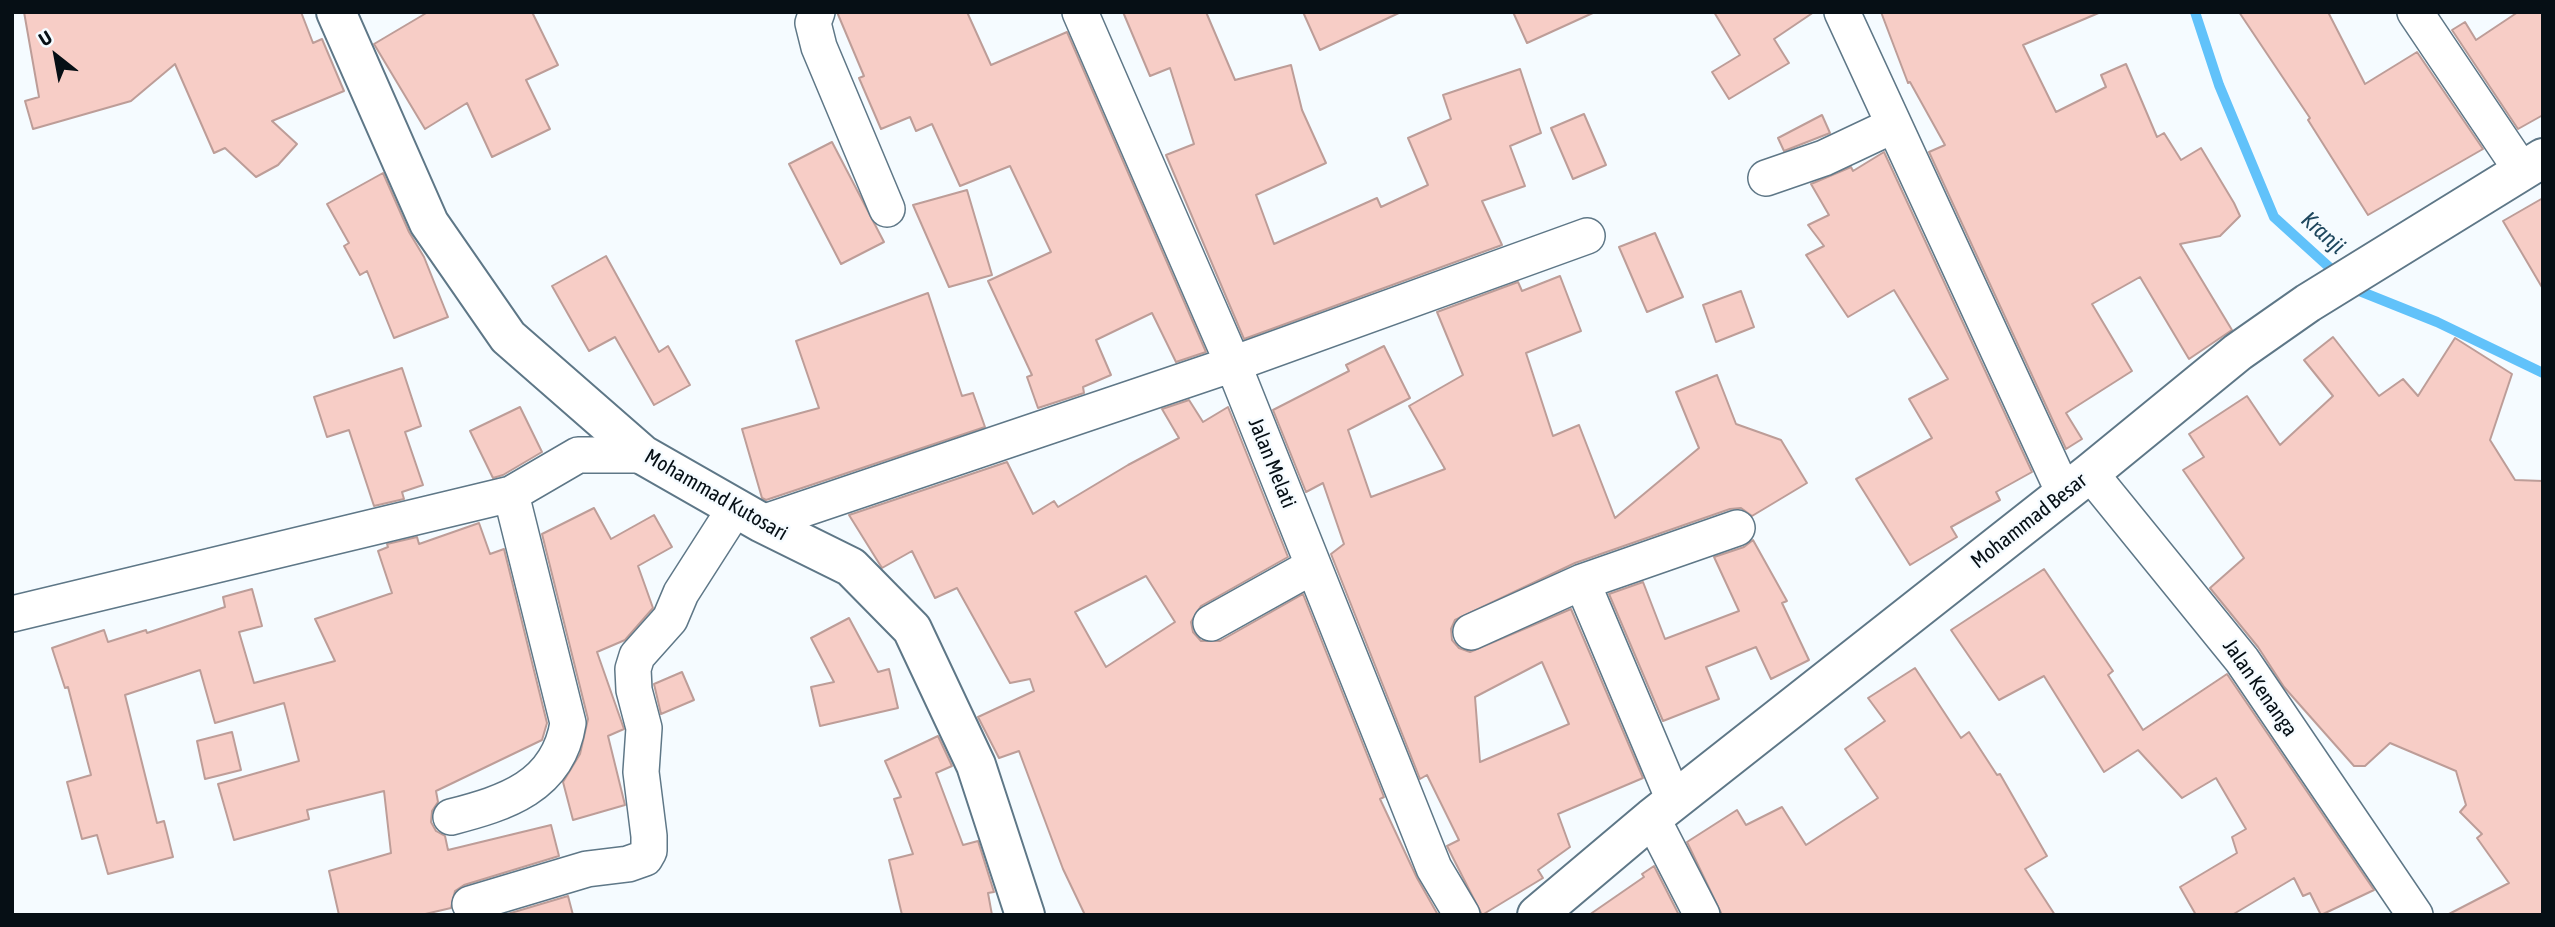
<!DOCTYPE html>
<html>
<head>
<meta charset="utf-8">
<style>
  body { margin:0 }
  #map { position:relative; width:2555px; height:927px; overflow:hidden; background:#f5fbff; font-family:"Asap Condensed",sans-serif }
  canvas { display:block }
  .frame { position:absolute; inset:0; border:14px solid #060f15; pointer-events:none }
  .north { position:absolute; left:21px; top:21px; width:70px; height:70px; -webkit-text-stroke:5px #f5fbff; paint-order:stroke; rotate:329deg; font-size:19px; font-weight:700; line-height:28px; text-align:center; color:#060f15 }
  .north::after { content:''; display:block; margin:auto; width:24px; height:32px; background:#060f15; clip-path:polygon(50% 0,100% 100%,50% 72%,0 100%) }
</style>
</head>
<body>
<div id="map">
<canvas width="2555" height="927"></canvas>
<div class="frame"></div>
<div class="north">U</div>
</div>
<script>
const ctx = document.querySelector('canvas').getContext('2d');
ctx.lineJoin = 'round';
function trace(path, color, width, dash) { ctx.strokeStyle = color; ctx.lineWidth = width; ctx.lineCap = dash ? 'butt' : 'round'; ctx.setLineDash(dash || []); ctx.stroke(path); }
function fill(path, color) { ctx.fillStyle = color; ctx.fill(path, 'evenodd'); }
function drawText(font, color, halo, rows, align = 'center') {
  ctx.font = font + ' "Asap Condensed",sans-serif'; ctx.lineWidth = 5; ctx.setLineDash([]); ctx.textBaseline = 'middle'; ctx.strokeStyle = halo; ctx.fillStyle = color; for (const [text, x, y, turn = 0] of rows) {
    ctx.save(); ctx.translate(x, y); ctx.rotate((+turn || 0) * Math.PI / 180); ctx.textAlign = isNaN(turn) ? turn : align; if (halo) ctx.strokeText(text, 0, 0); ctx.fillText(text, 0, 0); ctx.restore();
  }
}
trace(new Path2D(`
  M2195,12L2219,85L2274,217L2340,277
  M2352,288L2437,322L2543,373`), '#61c2fa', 10);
const building = new Path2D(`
  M24,12H301L313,43L322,39L344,91L272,121L297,144L278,165L256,177L225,148L214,153L175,64L131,101L33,129L25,101L39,97Z
  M428,12H532L558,65L526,80L550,129L492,157L467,103L425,129L374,44Z
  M837,12H967L991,65L1067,32L1206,352L1176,362L1152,313L1096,340L1111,375L1083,387L1084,393L1038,408L1027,377L1032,375L988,281L1051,252L1010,166L960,186L932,124L916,131L910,117L881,129L859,78L864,76Z
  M1123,12H1206L1235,80L1291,65L1302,110L1326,163L1256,195L1274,244L1377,198L1381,207L1428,185L1408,138L1451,119L1443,95L1520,69L1541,133L1510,146L1525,186L1482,201L1502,245L1244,339L1166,155L1194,144L1170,68L1150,76Z
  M1303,12H1401L1320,50Z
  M1513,12H1595L1527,43Z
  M1714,12H1814L1774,39L1789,63L1729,99L1712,72L1740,55Z
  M1881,12H2101L2023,45L2056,112L2106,87L2101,75L2126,64L2157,137L2164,133L2181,160L2201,148L2234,203L2240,216L2220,236L2180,244L2232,330L2189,359L2140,277L2092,304L2132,371L2066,413L2082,439L2066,449L1929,152L1945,145L1910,82L1908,83Z
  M2239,12H2328L2365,84L2417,52L2483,149L2368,215L2308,120L2310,118Z
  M2518,12H2543V115L2518,129L2452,30L2465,22L2476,40Z
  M1584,114L1606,165L1573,179L1551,128Z
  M1822,115L1830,133L1784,151L1778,138Z
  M832,142L884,242L841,264L789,164Z
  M1884,152L2032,472L1996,492L2000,500L1951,527L1957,537L1910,565L1856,479L1932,438L1909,399L1948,379L1894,290L1848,317L1806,255L1824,246L1808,225L1829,215L1811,184L1851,167L1853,171Z
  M383,173L409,232L424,257L448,317L394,338L367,271L360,275L344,246L349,243L327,204Z
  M967,190L992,275L949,287L913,205Z
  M2543,198V289L2503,221Z
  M1655,233L1683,297L1647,312L1619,247Z
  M606,256L659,352L668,346L690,385L654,405L615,337L589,351L552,286Z
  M1560,276L1581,331L1526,353L1553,436L1579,425L1615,518L1699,448L1676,392L1717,375L1736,424L1781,440L1807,483L1752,516L1741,508L1730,509L1575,563L1455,620L1451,629L1452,640L1459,648L1470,652L1571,609L1643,778L1558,814L1570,847L1538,870L1543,878L1482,915L1447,846L1459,840L1427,775L1420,779L1331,554L1344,544L1323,483L1306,492L1273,410L1349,371L1346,365L1384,346L1410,398L1348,430L1371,497L1445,469L1409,406L1463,375L1437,312L1518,282L1522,291ZM1542,662L1569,724L1480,762L1475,697Z
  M1741,291L1754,327L1716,342L1703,305Z
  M928,293L962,396L973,393L985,427L766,500L762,498L742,429L819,408L796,341Z
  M2333,337L2379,396L2403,379L2418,396L2455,338L2512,374L2490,440L2515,480L2543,481V915H2447L2509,883L2477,838L2482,834L2460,812L2466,805L2456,771L2390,743L2365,766H2354L2284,687L2258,647L2210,588L2244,558L2183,470L2204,457L2189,434L2247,396L2280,445L2333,396L2304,360Z
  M402,368L421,426L405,432L423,485L402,492L404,499L374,506L349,430L327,437L314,397Z
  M1189,400L1203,422L1228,407L1288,557L1201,606L1191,622L1193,632L1201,641H1220L1303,594L1384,797L1380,799L1417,878L1438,915H1085L1063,869L1019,751L999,758L978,717L1034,691L1030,679L1010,683L957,588L935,598L912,551L882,568L849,515L1007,462L1033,514L1054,501L1058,507L1128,465L1179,438L1162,409ZM1146,576L1175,622L1106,667L1075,612Z
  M520,407L542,452L503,475L493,478L470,431Z
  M594,508L611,539L654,515L672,547L638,566L653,608L625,640L597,652L624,729L608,736L625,805L573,820L563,782L580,754L588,719L542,534Z
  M479,523L490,554L504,549L547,723L542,740L436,791L438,802L432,811L431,822L436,831L445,836L448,850L551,825L559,856L464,885L455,891L451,908L421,915H339L329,871L391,853L384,791L307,810L309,819L234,840L218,784L299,761L284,703L215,723L200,670L125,695L157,823L164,821L173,857L108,874L97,835L82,839L67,782L91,775L68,687L65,688L52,648L104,630L108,642L146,630L147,633L225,607L223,597L252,589L262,626L239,632L254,683L335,661L315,619L392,593L378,551L388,547L387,544L417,537L419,544Z
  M1753,540L1787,601L1782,603L1809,660L1771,679L1756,647L1706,667L1719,699L1663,721L1609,594L1643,582L1665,639L1739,611L1714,557L1744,547Z
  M2044,569L2113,671L2108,675L2143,730L2227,674L2374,890L2321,915L2310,893L2303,896L2294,878L2232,915H2196L2180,887L2237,853L2232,837L2246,829L2216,778L2182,798L2138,750L2104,772L2044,676L1999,700L1951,630Z
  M849,618L878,672L889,669L898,708L820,726L811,687L834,682L811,638Z
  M1915,668L1961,738L1969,732L1997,775L2000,774L2047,856L2025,869L2055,915H1722L1687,842L1737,810L1746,825L1782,807L1806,845L1878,798L1845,749L1885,721L1868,698Z
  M682,672L694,700L661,714L654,684Z
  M232,732L241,770L205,779L197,741Z
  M938,736L952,766L936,773L963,845L978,841L994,892L988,893L992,915H902L889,860L913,854L894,799L901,797L885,761Z
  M1654,866L1679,915H1589L1644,877L1642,874Z
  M568,896L573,915H504Z`);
fill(building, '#f7cdc6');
trace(building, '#bd9d98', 2);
const minor = new Path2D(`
  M817,12L813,23L819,47L887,209
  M1080,12L1233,364L1434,868L1462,915
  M1842,12L2064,493
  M2415,12L2522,171
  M1766,178L1824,158L1894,125
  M2090,473L2242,660L2415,915
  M762,523L1233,364L1587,236
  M1582,582L1674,800
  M12,614L511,494L578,455H643
  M1211,623L1313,566
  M1471,632L1582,582L1737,528
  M451,817C505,803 558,787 568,723L511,494
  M1652,818L1702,915
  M470,904L587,869L628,864L645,858L649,851V836L641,772L644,728L634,690L633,669L637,656L670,619L681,593L736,507`);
const tertiary = new Path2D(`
  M336,12L429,223L508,337L643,455L762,523L851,567L912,629L976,765L1025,915
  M1537,915L1652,818L2090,473L2238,352L2308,303L2543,158`);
trace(minor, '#5e7787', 38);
trace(tertiary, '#5e7787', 42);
trace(minor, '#fff', 35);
trace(tertiary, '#fff', 38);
drawText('21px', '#060f15', '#f5fbff', [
  ["Jalan Melati",1272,463,68],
  ["Mohammad Kutosari",716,495,30],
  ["Mohammad Besar",2029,521,-38],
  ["Jalan Kenanga",2260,688,55]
]);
drawText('italic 23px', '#1e475e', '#f5fbff', [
  ["Kranji",2323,233,42]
]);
</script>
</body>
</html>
